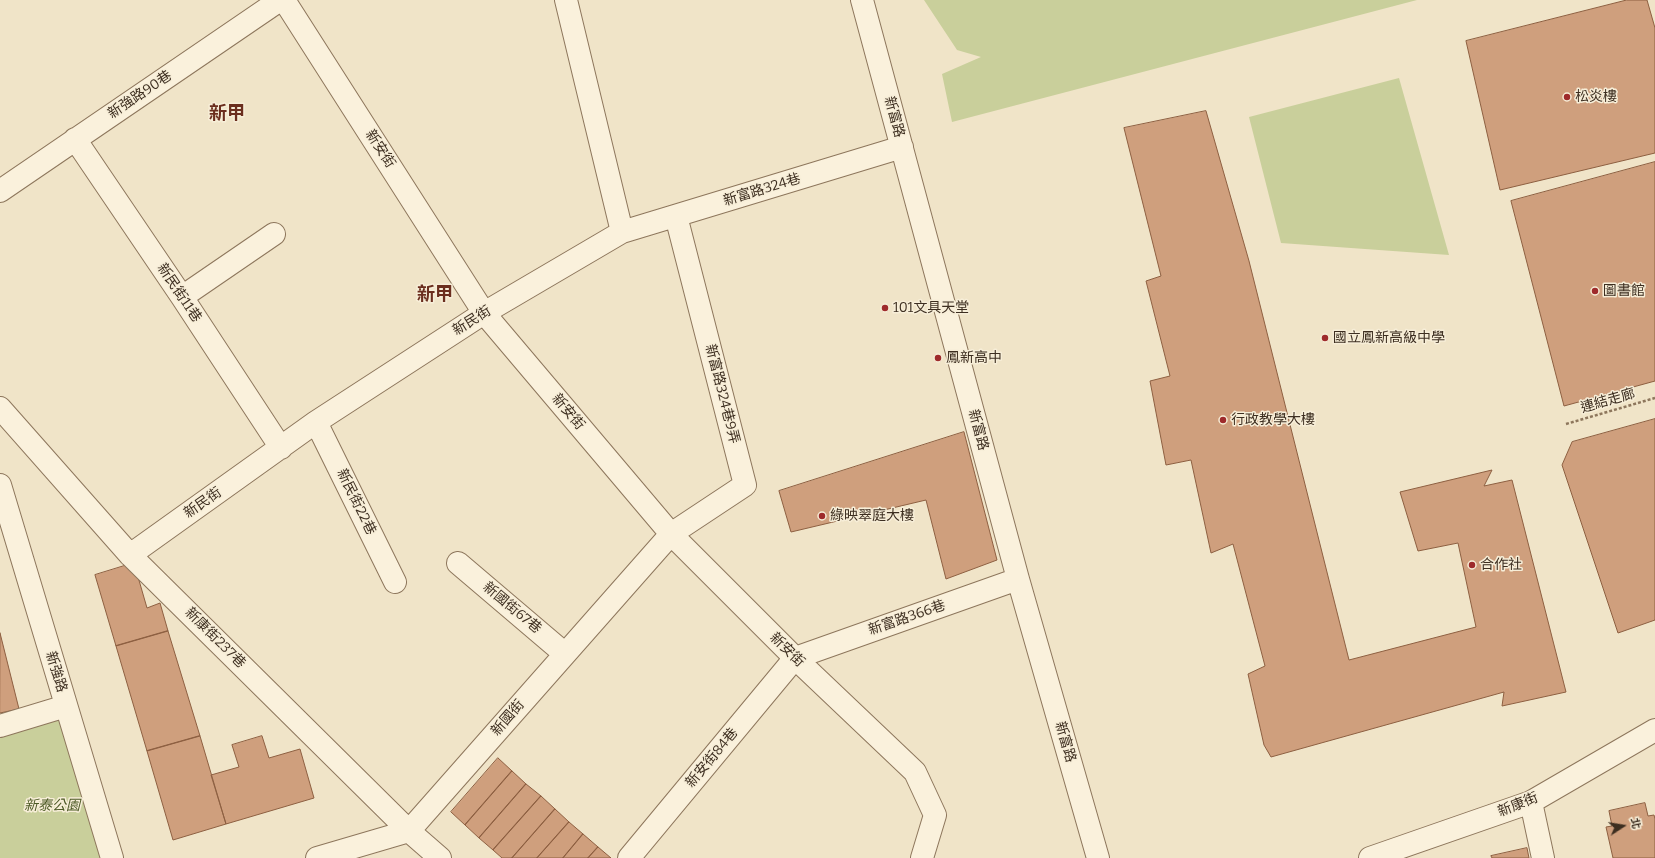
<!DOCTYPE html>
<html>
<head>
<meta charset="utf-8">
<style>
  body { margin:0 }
  #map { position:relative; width:1655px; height:858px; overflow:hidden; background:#f0e4c8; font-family:Bitter,"Noto Sans TC",serif }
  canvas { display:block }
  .north { position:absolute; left:1603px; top:806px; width:40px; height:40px; -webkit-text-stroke:3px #f7eed8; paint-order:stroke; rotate:78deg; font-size:11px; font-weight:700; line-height:16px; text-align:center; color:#3d2e20 }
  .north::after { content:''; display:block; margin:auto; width:14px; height:18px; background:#3d2e20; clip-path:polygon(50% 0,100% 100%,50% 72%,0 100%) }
</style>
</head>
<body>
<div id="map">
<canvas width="1655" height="858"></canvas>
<div class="north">北</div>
</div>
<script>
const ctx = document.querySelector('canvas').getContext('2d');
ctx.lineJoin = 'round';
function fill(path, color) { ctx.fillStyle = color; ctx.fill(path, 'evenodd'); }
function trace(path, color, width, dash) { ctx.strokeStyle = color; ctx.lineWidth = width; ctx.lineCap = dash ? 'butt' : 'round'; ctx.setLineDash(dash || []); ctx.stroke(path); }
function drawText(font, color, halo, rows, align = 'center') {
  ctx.font = font + ' Bitter,"Noto Sans TC",serif'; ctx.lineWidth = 3; ctx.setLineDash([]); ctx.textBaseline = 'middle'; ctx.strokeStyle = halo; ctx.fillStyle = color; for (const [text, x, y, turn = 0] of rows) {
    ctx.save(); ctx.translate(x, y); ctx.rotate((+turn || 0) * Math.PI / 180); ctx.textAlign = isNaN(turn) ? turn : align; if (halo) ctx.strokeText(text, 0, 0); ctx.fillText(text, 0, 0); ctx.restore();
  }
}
fill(new Path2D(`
  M924,0H1417L952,122L942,74L981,57L957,50Z
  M1399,78L1449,255L1281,243L1249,117Z
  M74,696L122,858H0V718Z`), '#c9cf9b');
const building = new Path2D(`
  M1627,0H1647L1655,28V153L1500,190L1466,41Z
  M1206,111L1249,261L1349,660L1476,627L1458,543L1418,551L1400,492L1492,470L1484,486L1512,480L1566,692L1502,706L1504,692L1271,757L1264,745L1248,674L1265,666L1233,544L1211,553L1191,460L1166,465L1150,381L1170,376L1146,281L1161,276L1124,128Z
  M1655,162V381L1564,406L1511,201Z
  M1655,419V620L1618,633L1562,465L1572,442Z
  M964,432L997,560L946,579L926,500L791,532L779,491Z
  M134,563L147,608L160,603L168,631L116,646L95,575Z
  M168,631L200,736L147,751L116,646Z
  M0,633L19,709L0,713Z
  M200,736L226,824L173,840L147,751Z
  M262,736L269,758L300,749L314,798L226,824L211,775L239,767L232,745Z
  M498,758L512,771L465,825L451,812Z
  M512,771L526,784L479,838L465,825Z
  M526,784L541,796L493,850L479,838Z
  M541,796L555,809L512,858H502L493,850Z
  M1645,803L1648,816L1654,815L1655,819V858H1613L1606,827L1612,826L1609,811Z
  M555,809L569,822L537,858H512Z
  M569,822L583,834L563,858H537Z
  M583,834L598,847L588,858H563Z
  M598,847L611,858H588Z
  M1527,848L1529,858H1492L1491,856Z`);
fill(building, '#cf9f7d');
trace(building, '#8d5f41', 1);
const minor = new Path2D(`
  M284,0L484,313L671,534L795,658L915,772L935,815L922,858
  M862,0L1018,579L1098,858
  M75,139L182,297L281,448
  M0,191L280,0
  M622,232L902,147
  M182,297L274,234
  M0,408L130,555L409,831L440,858
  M316,422L395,582
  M0,485L112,858
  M130,555L316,422L484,313L622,232L566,0
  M458,563L565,654
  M0,726L66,706
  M1531,802L1543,858
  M317,858L409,831L671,534L745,485L676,216
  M629,858L795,658L1018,579
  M1370,858L1531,802L1655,730`);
trace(minor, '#8d765c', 24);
trace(new Path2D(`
  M1566,424L1655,398`), '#8d765c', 2.5, [3, 2]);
trace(minor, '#faf1dc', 22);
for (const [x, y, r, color] of [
  [1567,97,4,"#9e2a2b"],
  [1595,291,4,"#9e2a2b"],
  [885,308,4,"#9e2a2b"],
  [1325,338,4,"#9e2a2b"],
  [938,358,4,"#9e2a2b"],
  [1223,420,4,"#9e2a2b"],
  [822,516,4,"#9e2a2b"],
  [1472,565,4,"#9e2a2b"]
]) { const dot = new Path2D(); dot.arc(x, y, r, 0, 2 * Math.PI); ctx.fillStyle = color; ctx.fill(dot); trace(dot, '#f7eed8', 1.5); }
drawText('14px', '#3d2e20', '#f7eed8', [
  ["新強路90巷",140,95,-34],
  ["新富路",894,117,75],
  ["新安街",380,149,57],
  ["新富路324巷",762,190,-17],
  ["新民街11巷",179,293,56],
  ["新民街",472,321,-32],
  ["新富路324巷9弄",722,394,76],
  ["連結走廊",1608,401,-16],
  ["新安街",568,412,50],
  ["新富路",978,430,75],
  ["新民街22巷",356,502,64],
  ["新民街",203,503,-35],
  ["新國街67巷",512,608,40],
  ["新富路366巷",907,618,-19],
  ["新康街237巷",215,638,45],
  ["新安街",787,650,44],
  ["新強路",56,672,73],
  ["新國街",508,718,-49],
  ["新富路",1065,742,74],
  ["新安街84巷",712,758,-50],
  ["新康街",1518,805,-22]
]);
drawText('14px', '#3d2e20', '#f7eed8', [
  ["松炎樓",1575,97],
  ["圖書館",1603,291],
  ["101文具天堂",893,308],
  ["國立鳳新高級中學",1333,338],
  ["鳳新高中",946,358],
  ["行政教學大樓",1231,420],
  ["綠映翠庭大樓",830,516],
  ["合作社",1480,565]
], 'left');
drawText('italic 14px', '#4d5a26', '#f7eed8', [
  ["新泰公園",52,806]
]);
drawText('bold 18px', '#6b2e1e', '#f7eed8', [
  ["新甲",227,114],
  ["新甲",435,295]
]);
</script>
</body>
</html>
